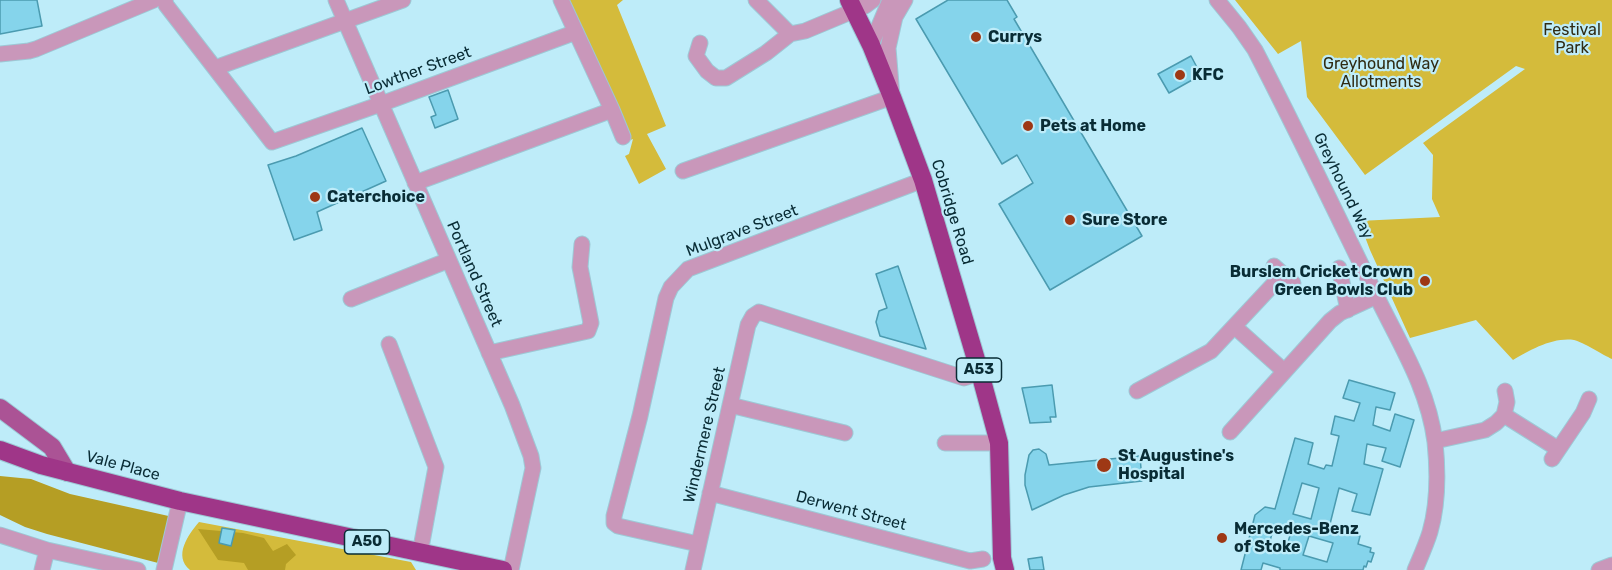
<!DOCTYPE html>
<html>
<head>
<meta charset="utf-8">
<style>
  body { margin:0 }
  canvas { display:block; background:#beecf9 }
</style>
</head>
<body>
<canvas width="1612" height="570"></canvas>
<script>
const ctx = document.querySelector('canvas').getContext('2d');
ctx.lineJoin = 'round';
function fill(path, color) { ctx.fillStyle = color; ctx.fill(path, 'evenodd'); }
function trace(path, color, width, dash) { ctx.strokeStyle = color; ctx.lineWidth = width; ctx.lineCap = dash ? 'butt' : 'round'; ctx.setLineDash(dash || []); ctx.stroke(path); }
function drawText(font, color, halo, rows, align = 'center') {
  ctx.font = font + ' Rubik,sans-serif'; ctx.lineWidth = 4.5; ctx.setLineDash([]); ctx.textBaseline = 'middle'; ctx.strokeStyle = halo; ctx.fillStyle = color; for (const [text, x, y, turn = 0] of rows) {
    ctx.save(); ctx.translate(x, y); ctx.rotate((+turn || 0) * Math.PI / 180); ctx.textAlign = isNaN(turn) ? turn : align; if (halo) ctx.strokeText(text, 0, 0); ctx.fillText(text, 0, 0); ctx.restore();
  }
}
fill(new Path2D(`
  M568,0H623L617,5L666,126L647,134L666,169L639,184L625,156L629,154L633,139L628,141Z
  M1235,0H1612V359C1603,355 1583,342 1574,340C1553,337 1530,350 1513,360L1476,320L1410,338L1370,250L1359,221L1440,217L1432,199L1433,155L1423,143L1525,69L1516,66L1365,175L1307,97L1301,41L1278,54Z
  M199,522L411,562L416,570H190C173,556 188,535 199,522Z`), '#d4bb3b');
fill(new Path2D(`
  M0,476L31,479L70,494L173,517L162,564L47,534L25,527L0,515Z
  M198,529L243,533L264,538L273,551L287,544L296,555L286,564L285,570H248L244,563L218,560Z`), '#b59e24');
const building = new Path2D(`
  M0,0H37L42,26L0,34Z
  M948,0H1007L1017,17L1014,19L1142,236L1050,290L999,204L1033,183L1017,155L1002,164L916,19Z
  M1191,56L1201,75L1169,93L1158,74Z
  M448,90L458,119L435,128L431,117L436,115L429,97Z
  M362,128L386,181L317,212L322,230L294,240L268,165L296,156Z
  M898,266L926,349L880,336L876,322L879,311L887,308L876,274Z
  M1349,380L1395,393L1390,410L1376,407L1373,425L1390,431L1395,414L1414,420L1400,467L1382,461L1386,448L1367,444L1364,464L1383,469L1370,515L1352,511L1357,494L1339,488L1329,528L1360,536L1358,544L1371,548L1370,552L1374,553L1371,562L1368,561L1366,567L1364,566L1363,570H1280V568L1263,563L1261,570H1241L1255,515L1265,507L1275,509L1295,438L1313,443L1308,464L1324,469L1326,465L1332,466L1339,436L1331,434L1335,416L1354,421L1360,403L1343,398ZM1302,483L1319,488L1311,519L1293,514ZM1274,527L1291,532L1286,549L1269,544ZM1309,536L1333,543L1327,562L1303,555Z
  M1052,385L1056,417H1050L1051,422L1030,423L1022,388Z
  M1039,449L1046,454L1049,465L1140,456L1142,481L1089,487L1064,495L1032,510L1025,485V475L1029,455L1033,450Z
  M222,528L235,530L231,546L219,543Z
  M1042,557L1044,570H1030L1028,559Z`);
fill(building, '#85d4eb');
trace(building, '#4b9bb0', 1.5);
const minor = new Path2D(`
  M165,0L166,5L272,142L381,104L576,32
  M336,0L512,405L531,456L533,468L511,570
  M561,0L612,110L623,137
  M756,0L790,34
  M1217,0L1239,27L1255,50C1297,131 1336,213 1376,295C1399,343 1428,387 1435,442C1438,471 1438,504 1430,532C1426,545 1420,558 1415,570
  M700,43L696,56L707,71L716,78H726L766,53L790,34L805,31L865,6L873,0
  M871,45L890,0
  M0,54L29,51L36,49L154,0
  M215,68L403,0
  M683,171L892,97L888,48L895,17L905,0
  M415,183L612,110
  M1274,266L1293,283
  M1339,268L1348,310
  M351,299L449,260
  M1235,327L1284,371
  M389,344L436,467L420,553
  M489,353L588,331L591,323L580,267L582,244
  M1137,391L1211,351L1283,274
  M730,405L845,433
  M1504,415L1507,402L1505,391
  M1230,432L1330,321L1340,313L1377,296
  M1435,441L1485,430L1496,423L1504,415L1558,449
  M945,443H999
  M1552,459L1583,413L1589,399
  M710,493L970,561L983,559
  M0,535L47,550L138,570
  M698,544L618,526L614,523V516L640,416L666,298L671,287L688,269L923,180
  M42,570L47,550
  M164,570L180,501
  M693,570L748,325L753,316L759,312L964,378L980,373
  M1599,570L1612,565`);
const major = new Path2D(`
  M0,408L52,447L67,472`);
const highway = new Path2D(`
  M849,0L871,45L892,97L923,180L980,373L999,443L1002,558L1005,570
  M0,450L41,465L180,501L503,570`);
trace(minor, '#9dc9d6', 17);
trace(major, '#9dc9d6', 20);
trace(highway, '#9dc9d6', 20);
trace(minor, '#c997ba', 15);
trace(major, '#ab5395', 18);
trace(highway, '#9f3688', 18);
for (const [x, y, r, color] of [
  [976,37,6,"#9e3815"],
  [1180,75,6,"#9e3815"],
  [1028,126,6,"#9e3815"],
  [315,197,6,"#9e3815"],
  [1070,220,6,"#9e3815"],
  [1425,281,6,"#9e3815"],
  [1104,465,8,"#9e3815"],
  [1222,538,6,"#9e3815"]
]) { const dot = new Path2D(); dot.arc(x, y, r, 0, 2 * Math.PI); ctx.fillStyle = color; ctx.fill(dot); trace(dot, '#beecf9', 2); }
for (const [x, y, w] of [
  [979,370,45],
  [367,542,45]
]) { const box = new Path2D(); box.roundRect(x - w / 2, y - 12, w, 24, 4.5); ctx.fillStyle = '#beecf9'; ctx.fill(box); trace(box, '#092c35', 1.5); }
drawText('bold 15px', '#092c35', null, [
  ["A53",979,370],
  ["A50",367,542]
]);
drawText('16px', '#302b13', '#beecf9', [
  ["Festival",1572,30],
  ["Park",1572,48],
  ["Greyhound Way",1381,64],
  ["Allotments",1381,82]
]);
drawText('bold 16px', '#092c35', '#beecf9', [
  ["Currys",988,37],
  ["KFC",1192,75],
  ["Pets at Home",1040,126],
  ["Caterchoice",327,197],
  ["Sure Store",1082,220],
  ["Burslem Cricket Crown",1413,272,"right"],
  ["Green Bowls Club",1413,290,"right"],
  ["St Augustine's",1118,456],
  ["Hospital",1118,474],
  ["Mercedes-Benz",1234,529],
  ["of Stoke",1234,547]
], 'left');
drawText('16px', '#092c35', '#beecf9', [
  ["Lowther Street",418,71,-20],
  ["Greyhound Way",1343,186,64],
  ["Cobridge Road",952,212,73],
  ["Mulgrave Street",742,231,-21],
  ["Portland Street",474,274,66],
  ["Windermere Street",705,435,-77],
  ["Vale Place",123,466,15],
  ["Derwent Street",851,511,15]
]);
</script>
</body>
</html>
